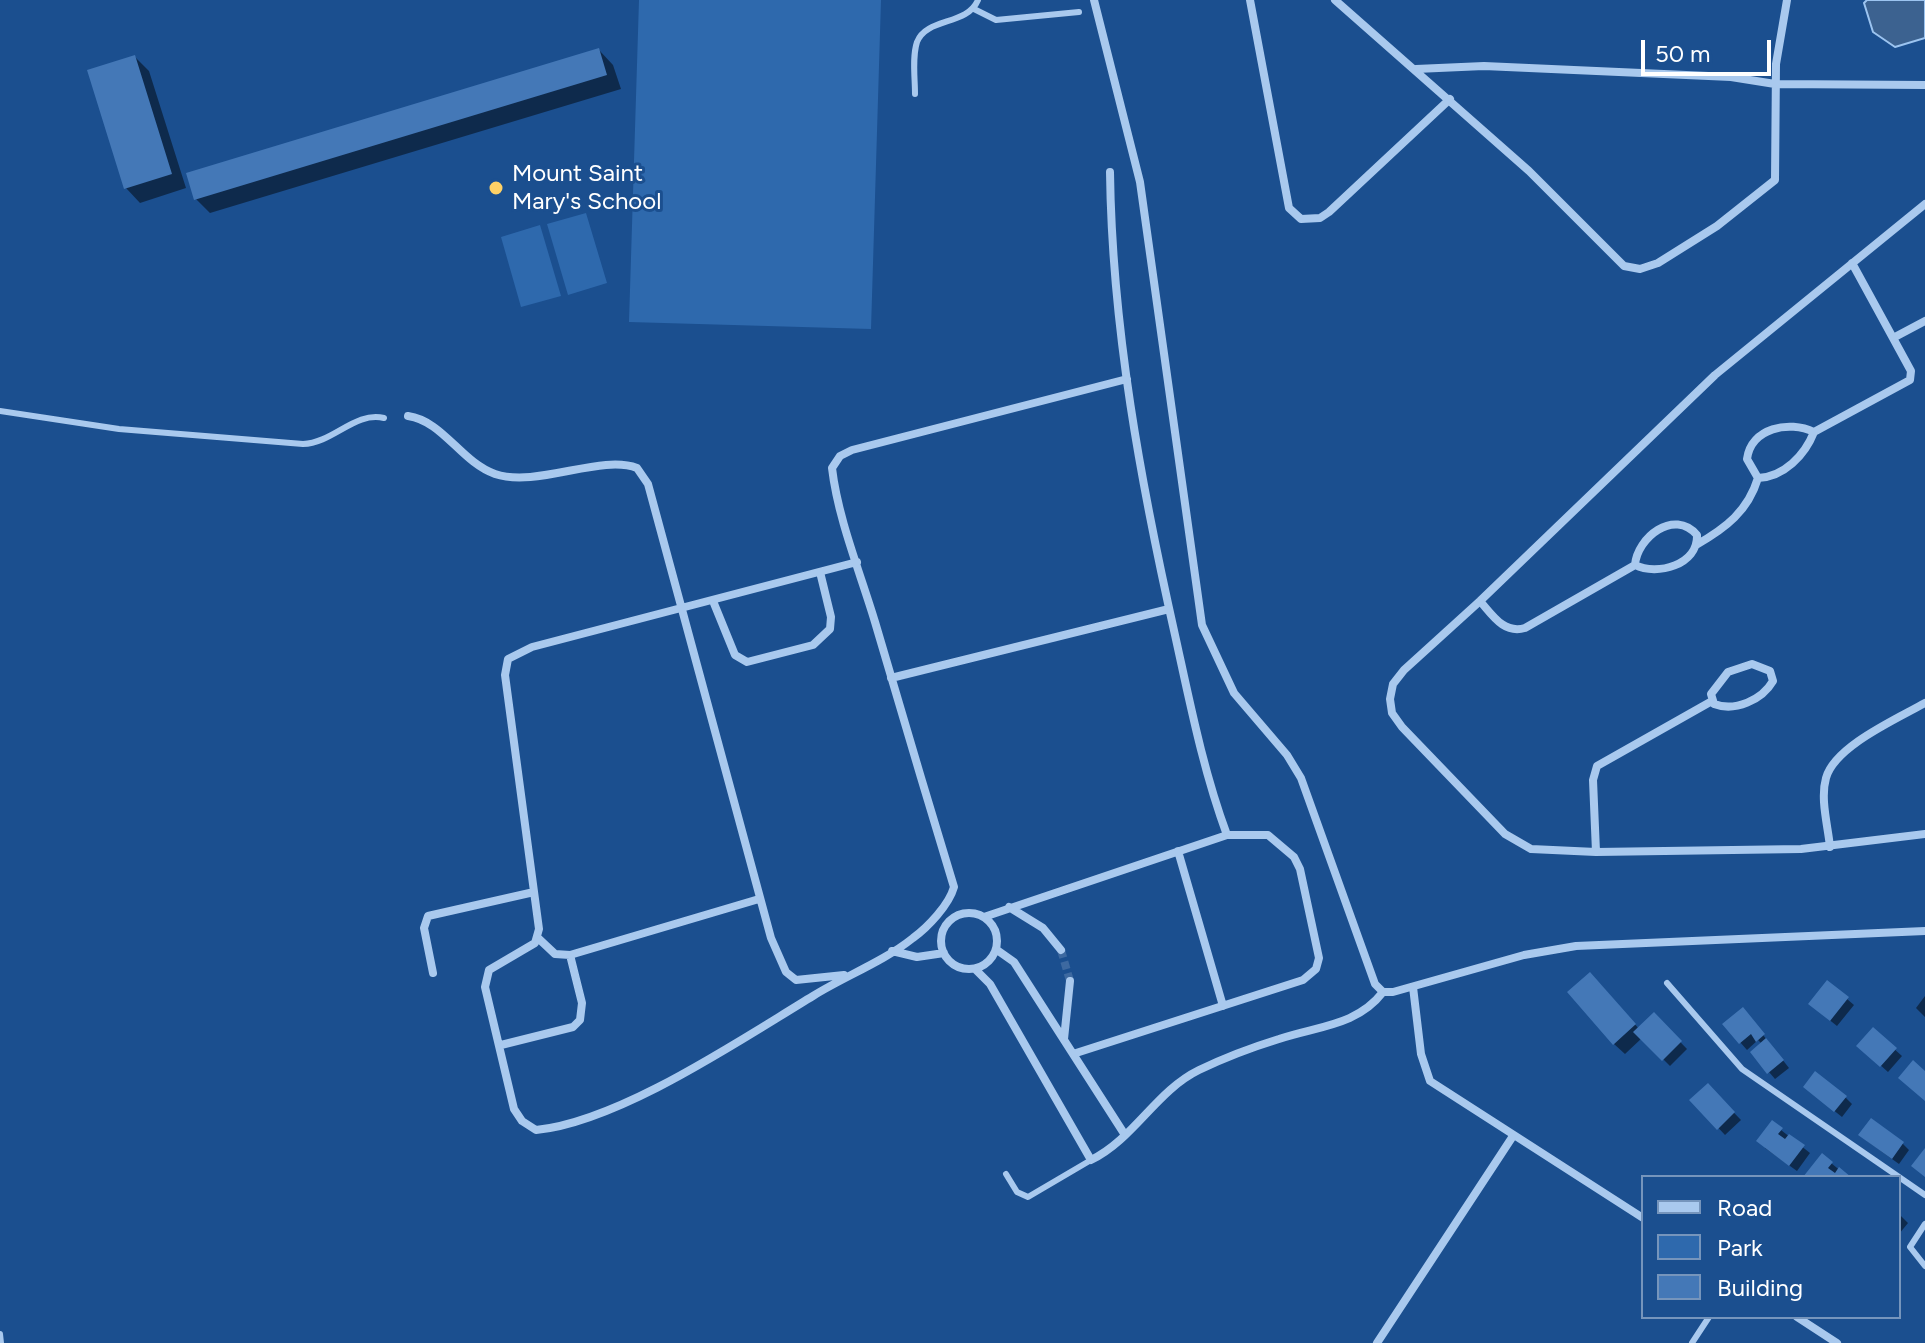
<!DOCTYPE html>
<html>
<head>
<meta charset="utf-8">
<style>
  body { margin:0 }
  #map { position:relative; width:1925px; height:1343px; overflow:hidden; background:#1b4f8f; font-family:Figtree,sans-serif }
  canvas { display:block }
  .legend { position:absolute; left:1641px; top:1175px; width:260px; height:144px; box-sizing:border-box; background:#1b4f8f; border:2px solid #7695bc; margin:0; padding:10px 14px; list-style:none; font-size:24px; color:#fff }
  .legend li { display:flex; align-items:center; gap:16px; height:40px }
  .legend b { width:40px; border:2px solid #7695bc }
  .scale { position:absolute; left:1641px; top:40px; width:130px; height:36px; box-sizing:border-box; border:4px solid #fff; border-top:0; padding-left:10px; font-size:24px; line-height:28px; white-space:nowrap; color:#fff; -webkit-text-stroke:6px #1b4f8f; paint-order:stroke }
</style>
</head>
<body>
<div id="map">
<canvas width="1925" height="1343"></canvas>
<ul class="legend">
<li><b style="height:10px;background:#a9c9ee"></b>Road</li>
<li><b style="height:22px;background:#2e69ad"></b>Park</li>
<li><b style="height:22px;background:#4478b7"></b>Building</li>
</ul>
<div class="scale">50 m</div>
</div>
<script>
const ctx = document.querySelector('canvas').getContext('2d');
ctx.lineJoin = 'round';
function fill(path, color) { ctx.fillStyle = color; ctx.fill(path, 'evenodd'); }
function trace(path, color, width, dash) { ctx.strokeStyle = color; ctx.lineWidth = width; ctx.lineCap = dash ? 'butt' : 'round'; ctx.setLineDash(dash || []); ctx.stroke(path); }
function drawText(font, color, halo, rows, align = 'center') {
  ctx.font = font + ' Figtree,sans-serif'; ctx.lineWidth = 6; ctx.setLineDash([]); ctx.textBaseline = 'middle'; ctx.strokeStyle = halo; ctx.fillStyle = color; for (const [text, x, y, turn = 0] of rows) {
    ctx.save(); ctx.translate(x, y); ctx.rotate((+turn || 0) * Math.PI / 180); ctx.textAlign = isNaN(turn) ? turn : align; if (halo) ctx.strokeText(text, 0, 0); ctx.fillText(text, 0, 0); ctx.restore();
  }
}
fill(new Path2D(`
  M639,0H881L871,329L629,322Z
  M586,213L607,283L568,295L547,224Z
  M540,225L561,296L521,307L501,237Z`), '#2e69ad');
const water = new Path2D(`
  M1867,0H1925V38L1895,47L1873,32L1864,3Z`);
fill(water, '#3c6290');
trace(water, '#9cc4f0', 2);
fill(new Path2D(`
  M599,50L613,65L621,89L210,213L196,199Z
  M135,57L149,71L186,188L140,203L126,188Z
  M1601,985L1639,1029L1654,1015L1687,1049L1670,1066L1642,1038L1625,1054L1614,1044Z
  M1925,996V1017L1916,1008Z
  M1847,999L1854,1005L1837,1026L1817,1010Z
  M1749,1017L1789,1068L1775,1079L1769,1072L1762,1044L1758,1040L1747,1050L1725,1025Z
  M1873,1030L1902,1056L1888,1072L1859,1046Z
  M1708,1086L1741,1120L1725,1135L1692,1100Z
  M1812,1093L1846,1098L1852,1104L1842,1117Z
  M1781,1130L1810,1153L1797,1171L1765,1148Z
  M1867,1141L1903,1144L1909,1150L1899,1164Z
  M1831,1163L1848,1177H1806Z
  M1899,1214L1908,1223L1899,1234Z`), '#0007');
fill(new Path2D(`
  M599,48L607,75L194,200L186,173Z
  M135,55L172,174L124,189L87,70Z
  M1590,972L1636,1024L1613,1045L1567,992Z
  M1827,980L1849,997L1830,1021L1808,1004Z
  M1743,1007L1765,1034L1756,1042L1751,1034L1739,1044L1722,1024Z
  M1654,1012L1682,1041L1662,1061L1633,1032Z
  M1873,1027L1897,1048L1880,1067L1856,1046Z
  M1766,1038L1784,1060L1767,1074L1750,1052Z
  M1913,1060L1925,1071V1101L1898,1078Z
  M1815,1071L1847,1096L1834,1112L1803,1087Z
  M1708,1083L1735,1112L1717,1130L1689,1100Z
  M1871,1118L1904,1142L1892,1159L1858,1135Z
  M1772,1120L1783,1128L1778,1134L1785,1139L1789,1134L1805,1145L1789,1166L1756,1141Z
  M1925,1148V1177L1911,1166Z
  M1822,1153L1833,1162L1828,1168L1835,1173L1839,1167L1851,1177H1803Z`), '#4478b7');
trace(new Path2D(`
  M1061,950L1070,981`), '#3d69a0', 8, [8, 4]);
trace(new Path2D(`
  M974,9L996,20L1079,12
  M915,94C915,78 912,57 917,42C927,17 967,26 978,0
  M0,411L119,429L303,444C333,443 355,411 384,418
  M1667,983L1742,1069L1899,1177
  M1006,1174L1017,1192L1028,1197L1091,1160
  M1899,1177L1925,1195
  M1925,1224L1910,1247L1925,1266
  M0,1334L1,1343
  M1692,1343L1709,1317`), '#a9c9ee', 6);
trace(new Path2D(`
  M1094,0L1140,182L1202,625L1234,693L1287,755L1301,778L1375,984L1383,992H1393L1524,955L1576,946L1925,931
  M1250,0L1289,208L1301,219L1320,218L1329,212L1450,99
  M1335,0L1529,171L1624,266L1640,269L1658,263L1717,226L1775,180L1776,64L1787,0
  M1416,69L1484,66L1731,77L1775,84L1925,85
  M1925,204L1715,375L1480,601L1404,670L1393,684L1390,699L1392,713L1402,727L1505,834L1531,849L1596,852L1801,849L1925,834
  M1852,263L1893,338L1925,321
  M408,416C443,421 461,462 495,474C537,488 601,454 637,468L648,484L771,938L786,972L796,980L844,975
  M1758,478L1747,459C1751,428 1789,420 1814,432L1910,380L1911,371L1893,338
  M1758,478C1784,477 1805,455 1814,432
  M1696,545C1726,528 1748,511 1758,478
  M857,562L532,647L508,659L505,675L539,929L535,943L489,970L485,987L514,1109L522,1121L536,1130C619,1122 740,1040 813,996C845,976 883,962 913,938C928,927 949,905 954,887C927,799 901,710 875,622C860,572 838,519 832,468L840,456L852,450L1127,379
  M713,601L735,655L747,662L813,645L830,629L831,617L820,572
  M1480,601C1493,616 1504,634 1525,628L1635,565C1637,538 1674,508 1697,535C1698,565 1657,576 1635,565
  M1752,664L1770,671L1773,681C1762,700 1735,712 1714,704L1711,694L1728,672Z
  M891,678L1169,609
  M1830,847C1828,826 1820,799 1826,778C1835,746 1897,719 1925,703
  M1178,851L1223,1006
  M1596,852L1593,780L1597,766L1712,701
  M1009,907L1043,928L1061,950
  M941 941a28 28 0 1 1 56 0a28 28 0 1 1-56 0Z
  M984,917L1227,835
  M538,938L555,954L570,955L759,899
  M997,950L1014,962L1125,1135
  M892,951L917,957L944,953
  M975,969L990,984L1091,1160C1134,1139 1156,1091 1199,1070C1224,1058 1253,1047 1279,1039C1317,1026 1357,1026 1383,992
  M433,973L424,928L428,916L534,892
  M1413,987L1421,1054L1430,1081L1643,1218
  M1064,1039L1070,981
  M501,1045L573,1027L580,1020L582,1003L570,955
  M1073,1054L1303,980L1316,969L1319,958L1300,869L1294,857L1268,835H1227C1203,770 1190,703 1175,635C1141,484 1112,328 1110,172
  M1797,1317L1837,1343
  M1377,1343L1513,1136`), '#a9c9ee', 8);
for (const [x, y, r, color] of [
  [496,188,8,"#ffd166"]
]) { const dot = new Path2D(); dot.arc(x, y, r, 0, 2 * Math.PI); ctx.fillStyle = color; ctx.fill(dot); trace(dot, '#1b4f8f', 3); }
drawText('24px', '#fff', '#1b4f8f', [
  ["Mount Saint",512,174],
  ["Mary's School",512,202]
], 'left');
</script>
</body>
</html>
